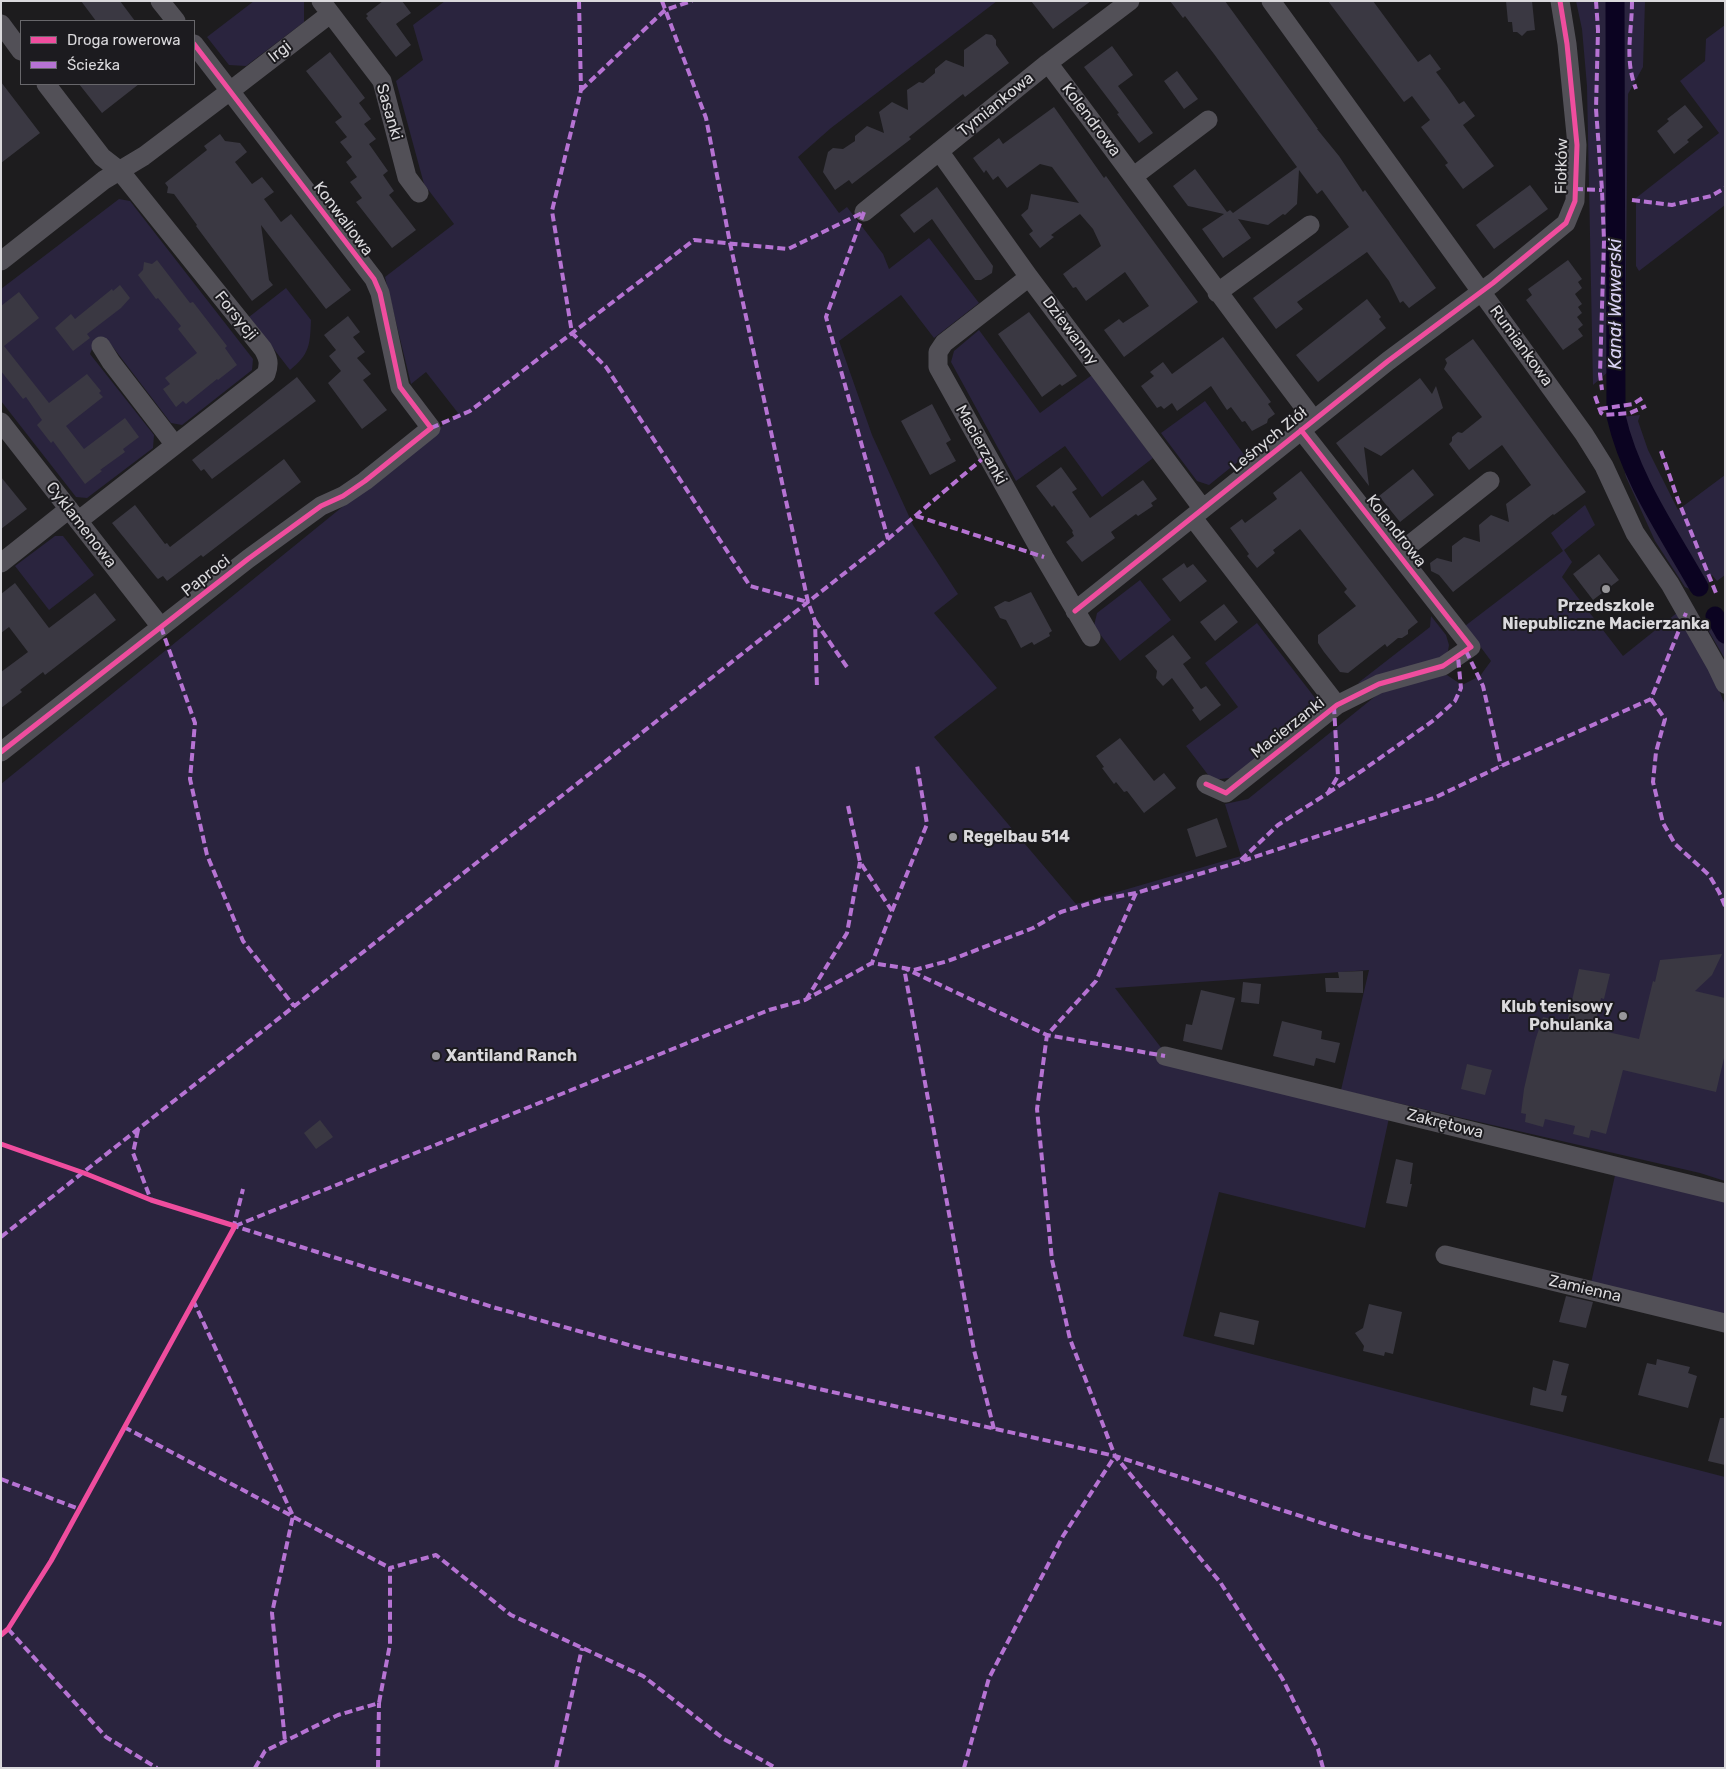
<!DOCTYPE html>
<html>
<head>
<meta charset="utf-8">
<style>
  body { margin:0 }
  #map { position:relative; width:1726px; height:1769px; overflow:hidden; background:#1d1c1e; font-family:Rubik,sans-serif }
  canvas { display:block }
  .frame { position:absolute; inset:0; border:2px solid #dad9dc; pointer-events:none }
  .legend { position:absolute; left:20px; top:20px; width:175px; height:65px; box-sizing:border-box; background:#1c1b1f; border:1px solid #68676b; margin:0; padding:6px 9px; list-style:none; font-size:15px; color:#dad9dc }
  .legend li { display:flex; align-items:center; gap:10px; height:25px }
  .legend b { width:25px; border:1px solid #68676b }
</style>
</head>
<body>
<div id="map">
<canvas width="1726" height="1769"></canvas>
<div class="frame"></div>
<ul class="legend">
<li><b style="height:6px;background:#ef4d9e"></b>Droga rowerowa</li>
<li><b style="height:6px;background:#b673d3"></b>Ścieżka</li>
</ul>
</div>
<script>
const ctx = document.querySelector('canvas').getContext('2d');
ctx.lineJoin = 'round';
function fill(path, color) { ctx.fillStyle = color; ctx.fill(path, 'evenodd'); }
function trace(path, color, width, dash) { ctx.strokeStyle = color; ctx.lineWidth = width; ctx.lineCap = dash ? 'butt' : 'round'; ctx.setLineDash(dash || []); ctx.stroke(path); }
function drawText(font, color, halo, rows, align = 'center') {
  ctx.font = font + ' Rubik,sans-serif'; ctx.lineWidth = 4; ctx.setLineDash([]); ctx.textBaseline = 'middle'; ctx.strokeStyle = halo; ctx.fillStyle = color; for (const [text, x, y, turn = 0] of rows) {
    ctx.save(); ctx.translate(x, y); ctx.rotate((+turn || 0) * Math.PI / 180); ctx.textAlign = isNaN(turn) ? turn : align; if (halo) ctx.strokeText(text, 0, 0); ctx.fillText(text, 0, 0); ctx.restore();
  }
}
fill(new Path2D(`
  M254,1H304V22L246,66L229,65L207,37Z
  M445,1H997L831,128L798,157L839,213L847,207L883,254L889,269L929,238L979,303L934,338L901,295L839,341L872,435L913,525L958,594L934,613L997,688L934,737L1076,904L1241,856L1225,804L1248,799L1378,694L1416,681L1447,675L1462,685L1480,676L1491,661L1465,626L1563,551L1551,533L1585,505L1595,525L1564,550L1572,562L1562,577L1623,656L1678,612L1717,685L1725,705V1181L1700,1173L1341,1090L1369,970L1115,988L1176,1067L1389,1118L1365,1228L1219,1192L1183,1336L1725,1477V1768H1V784L458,413L426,372L411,384L385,277L454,224L424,184L396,81L423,60L413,25Z
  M1576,1H1645L1643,67L1628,94L1625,357L1593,385L1587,86L1582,29Z
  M1725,25V205L1639,271L1636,266V198L1719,133L1680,81L1705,61L1706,39Z
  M119,199L130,201L253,359L252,370L182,425L171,423L109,342H95L90,354L154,435L153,448L87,498L76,497L1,401V289Z
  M286,288L311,320C310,344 310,354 290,370L249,317Z
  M979,330L1040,413L1092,375L1153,458L1102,497L1065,446L1016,481L951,362L954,351Z
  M1205,401L1245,456L1209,485L1197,481L1161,433Z
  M1640,415L1638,421L1648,450L1678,510L1725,475V575L1717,581L1712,575L1706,588L1697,592L1685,587L1655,541L1626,477L1612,418Z
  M55,536H63L94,575L49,610L15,566Z
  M1140,580L1171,620L1120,661L1094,626L1097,613Z
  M1720,612L1725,613V659L1708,630L1711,618Z
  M1431,616L1446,635L1449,645L1448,651L1442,659L1388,677L1358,683L1430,627Z
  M1257,623L1319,703L1318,715L1237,777L1212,780L1186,746L1238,707L1205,663Z
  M1616,1171L1725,1200V1315L1591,1283Z`), '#2a243e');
trace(new Path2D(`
  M1615,1L1616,416C1630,478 1668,532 1699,587
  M1715,616L1725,634`), '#0b0321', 19);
fill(new Path2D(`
  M81,1H120L135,21H96Z
  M383,1H402L411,13L396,24L411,45L396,57L366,18L368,16L366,14Z
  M1031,1H1091L1053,29Z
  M1170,1H1225L1318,129H1317L1339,156L1363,192L1365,190L1436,288L1409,308L1403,301L1400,303L1389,281L1367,252L1297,302L1303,309L1276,329L1253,298L1349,227L1322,190L1317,194L1299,170L1297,204L1285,215L1283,214L1268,225L1238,219L1251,238L1223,258L1202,229L1224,214L1188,206L1173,186L1195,169L1227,212L1230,210L1233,213L1297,167L1214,54L1185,16L1183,18Z
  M1328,1H1373L1418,62L1430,54L1441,69L1436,72L1448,88L1459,104L1464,101L1475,116L1463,125L1494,166L1463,189L1445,165L1448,163L1421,127L1430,120L1412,96L1404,102Z
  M1506,1H1532L1535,30L1527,31L1522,36L1517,32H1513L1512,22H1508Z
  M986,34L992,35L996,40V45L1009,63L965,97L963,94L909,137L911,139L852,184L849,180L835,190L823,172L828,152L833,148L843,149L855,141V136L867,126L884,133L879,112L892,102L908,110L907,90L919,82L923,83L935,73V69L946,60L964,67V50Z
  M1112,46L1133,75L1118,86L1153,133L1139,143L1117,114L1119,113L1084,67Z
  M330,52L365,98L359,103L371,119L364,124L376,139L369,144L388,171L383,175L394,191L389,195L416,230L392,248L356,202L362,198L350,182L357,177L346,162L352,157L340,142L347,137L335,122L342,117L306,71Z
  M1177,71L1198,99L1184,109L1164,81Z
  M1,82L40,133L1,163Z
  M79,84H139L102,113Z
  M1685,105L1703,127L1687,140L1689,142L1674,154L1657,131L1669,121L1667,119Z
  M1054,107L1104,178L1106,176L1116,190L1198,302L1124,357L1104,330L1119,319L1123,323L1149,306L1144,299L1125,272L1086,301L1076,287L1073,288L1063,274L1101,246L1093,229L1080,214L1051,235L1054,237L1040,248L1029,234L1033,231L1021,215L1028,209L1031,194L1079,203L1052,167L1040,164L1007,188L998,176L993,180L986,170L984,173L973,158L999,138L1003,144Z
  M220,134L225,141L240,143L247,152L235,162L252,184L262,177L274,192L264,199L281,222L291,214L351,290L326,309L261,225L269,280L273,285L252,301L196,226L197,225L174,194L167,193L168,187L165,183L207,150L204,146Z
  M1530,185L1548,209L1494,249L1476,225Z
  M937,187L993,266L992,273L981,280H975L932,219L914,233L900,215Z
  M157,260L190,303L193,302L227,346L225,348L237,365L218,380L217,379L186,404L183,401L176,407L163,389L170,384L165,378L197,353L178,329L181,326L158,298L156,299L138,275L143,270L144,262L152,264Z
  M1568,260L1582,279L1578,282L1582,288L1575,294L1582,304L1578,307L1582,313L1577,317L1583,325L1578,329L1583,336L1563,350L1526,300L1532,295L1528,289Z
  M120,285L130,298L121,308L87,334L90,338L73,351L55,328L71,314L75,319L112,289L113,291Z
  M19,292L39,318L4,346L49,403L87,374L101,391L99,393L103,397L66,426L84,449L125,418L139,437L123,449L125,452L100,470L102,471L85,484L53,441L51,443L37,425L42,420L26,397L23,399L1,371V306Z
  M1367,299L1381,317L1379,319L1386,328L1318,382L1296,355Z
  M1029,312L1077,376L1062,386L1060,384L1042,397L998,334Z
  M348,316L360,332L353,337L365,352L357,358L371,374L363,380L387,410L362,429L328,383L341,371L329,356L336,350L324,335Z
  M1223,337L1271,402L1268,404L1275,414L1268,419L1267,423L1252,431L1245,421L1242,422L1231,407L1227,410L1211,386L1177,411L1172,403L1164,409L1161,406L1157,408L1141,386L1154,376L1150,372L1163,362L1172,374Z
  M1473,339L1586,492L1554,515L1553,514L1453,592L1439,575L1431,571L1430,563L1437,558L1452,562V546L1464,537L1480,542L1479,525L1491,515L1509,522L1506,504L1531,485L1502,445L1469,470L1449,444L1452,441V437L1458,432L1462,433L1482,417L1444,369L1447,363L1445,359Z
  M297,377L316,401L212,479L204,469L201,471L192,460Z
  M1420,378L1432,394L1436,386L1443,408L1381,456L1364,447L1369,486L1336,443Z
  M932,404L951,440L946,443L956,461L930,475L901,421Z
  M284,459L301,482L203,557L201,555L167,581L163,576L158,579L156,577L112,523L135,505L165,544L167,543L170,547Z
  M1061,467L1077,489L1072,492L1090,518L1143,480L1157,499L1151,503L1153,506L1138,516L1136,514L1111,532L1115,538L1082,562L1066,542L1074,536L1072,532L1073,531L1054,505L1052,507L1036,486Z
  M1413,469L1434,495L1400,522L1379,496Z
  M1301,471L1418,622L1408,630V634L1402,638H1398L1387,647L1385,644L1348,673L1340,672L1324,652L1318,643V635L1356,606L1344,592L1347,589L1300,529L1273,550L1275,553L1257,568L1247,556L1249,554L1230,528L1242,519L1245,523L1277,499L1273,493Z
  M1,477L27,509L1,529Z
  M1599,554L1619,580L1593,600L1573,574Z
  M1184,563L1187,568L1193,564L1207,581L1180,602L1162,579Z
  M15,583L49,628L95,593L116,620L45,675L43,672L20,690L22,692L1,708V672L28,652L9,627L1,633V594Z
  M1031,592L1052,631L1049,633L1050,636L1034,645L1032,642L1021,648L1006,620L1000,618L994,607L1005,601L1009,602Z
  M1224,604L1238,622L1215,641L1200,622Z
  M1173,635L1191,658L1183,664L1201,689L1206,686L1221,705L1200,721L1192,710L1194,708L1172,678L1163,686L1156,678L1157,671L1145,656Z
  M1120,738L1154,781L1164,773L1176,788L1144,813L1127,791L1124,792L1116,782L1114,784L1102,768L1104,767L1096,756Z
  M1217,818L1227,847L1196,857L1187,829Z
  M1722,954L1712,975L1695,991L1725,998V1054L1716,1092L1623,1070L1606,1134L1591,1130L1589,1138L1573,1134L1575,1126L1545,1119L1543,1127L1525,1122L1526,1114L1521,1113L1524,1089L1535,1041L1543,1017L1567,1023L1579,969L1610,974L1604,999L1601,998L1594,1029L1639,1039L1653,981L1655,982L1660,960Z
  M1363,971V993L1326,992L1325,978H1339L1338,972Z
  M1243,982L1261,984L1259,1004L1241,1002Z
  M1201,990L1235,998L1222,1050L1183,1041L1186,1024L1192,1025Z
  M1282,1021L1322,1031L1321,1039L1340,1043L1335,1063L1316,1058L1314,1066L1273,1056Z
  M1467,1064L1492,1070L1485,1095L1461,1089Z
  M320,1120L333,1137L316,1149L304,1133Z
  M1396,1159L1413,1163L1410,1184H1412L1407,1207L1386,1203Z
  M1566,1296L1593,1302L1586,1328L1559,1322Z
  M1369,1304L1402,1312L1393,1354L1385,1352L1384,1356L1363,1351L1364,1346L1355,1333L1363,1328Z
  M1220,1312L1259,1321L1254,1345L1214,1336Z
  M1657,1359L1690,1367L1688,1373L1697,1376L1688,1408L1638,1395L1647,1363L1656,1365Z
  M1553,1360L1569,1364L1561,1395L1567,1396L1563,1412L1530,1405L1533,1387L1546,1391Z
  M1720,1418H1725V1465L1708,1461Z`), '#3a3842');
trace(new Path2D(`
  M160,1L176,21
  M321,1L382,81L407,177L419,193
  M1271,1L1584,434L1604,466L1635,533L1670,584L1716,665L1725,684
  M1,24L21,51
  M1048,63C1138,181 1224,302 1314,420
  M46,84L102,157L120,171L263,349C268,358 270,363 266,374L78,521
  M939,151L1029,277L1203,509
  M1134,176L1208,120
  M864,212L1048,63L1130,1
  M1,261L104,180L144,156L230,91L330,14
  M1029,277L944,343L938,352V367L1044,557L1091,637
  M1217,293L1310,225
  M101,346L111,362L175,445
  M1,422L161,627
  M1193,518L1337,705
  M1398,554L1490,481
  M1,563L69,509
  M1075,611L1388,361L1493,283L1566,223L1575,201L1577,145L1567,44L1560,1
  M1,752L248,559L321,506L343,496L365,481L431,428L400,387L380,293L374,279L194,44
  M1206,784L1226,793L1337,705L1379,684L1443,666L1471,647L1301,430
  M1165,1056L1725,1193
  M1445,1255L1725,1323`), '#525057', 19);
trace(new Path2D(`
  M579,1L581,90L552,211L572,333L606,367L750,586L808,602
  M662,1L706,118L730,243L808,602L815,621L817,689
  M1596,1L1598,30L1596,109L1602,190L1604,241L1600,374L1602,390
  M1632,1C1632,33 1624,58 1636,89
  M581,90L665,10L692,1
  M1575,189L1602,190
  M1632,200L1672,205L1711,196L1725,188
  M864,212L826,317L888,539
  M1595,396L1601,413L1604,415L1630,413L1646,406
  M1600,409L1633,404L1644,397
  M431,428L470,411L694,240L788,249L864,212
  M1661,451L1678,500L1716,593
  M916,516L1044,557
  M815,621L849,670
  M161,627L195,723L190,779L207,855L243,941L294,1006
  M1466,651L1483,686L1501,766
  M1651,699L1665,719L1656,752L1653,782L1663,823L1675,844L1709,875L1719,892L1725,906
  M1328,793L1363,770L1434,720L1455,701L1461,688L1458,657
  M848,806L860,862L892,911L872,963
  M1241,860L1278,825L1328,793L1338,776L1334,707
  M892,911L927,824L917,765
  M806,1000L847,933L860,862
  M138,1130L133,1153L151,1200
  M231,1225L496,1308L647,1350L1115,1456L1362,1536L1725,1625
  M235,1226L769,1010L805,1000L872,963L904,968L1047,1035L1165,1056
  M233,1229L243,1189
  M1,1237L888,539L987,455
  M193,1300L293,1516L272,1613L285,1741
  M124,1427L390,1568
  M994,1429L974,1350L904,968L914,970L948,961L1033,928L1061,912L1104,899L1136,893
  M1,1479L79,1509
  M8,1629L106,1737L157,1768
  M255,1768L265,1751L338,1715L379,1703L390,1644V1568L436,1555L511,1615L643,1676L724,1739L776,1768
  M378,1768L379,1703
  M556,1768L582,1648
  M964,1768L989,1678L1063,1536L1115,1456
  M1323,1768L1318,1749L1282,1678L1220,1582L1115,1456L1070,1339L1052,1260L1037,1109L1047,1035L1096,981L1136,893L1239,862L1434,798L1501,766L1651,699L1686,613`), '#b673d3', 4, [8, 4]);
trace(new Path2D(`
  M1075,611L1388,361L1493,283L1566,223L1575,201L1577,145L1567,44L1560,1
  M1,752L248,559L321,506L343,496L365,481L431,428L400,387L380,293L374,279L194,44
  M1206,784L1226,793L1337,705L1379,684L1443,666L1471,647L1301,430
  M1,1144L84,1173L151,1200L235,1226L51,1561L8,1629L1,1635`), '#ef4d9e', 5);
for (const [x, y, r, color] of [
  [1606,589,5,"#98979a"],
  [953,837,5,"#98979a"],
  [1623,1016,5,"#98979a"],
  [436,1056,5,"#98979a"]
]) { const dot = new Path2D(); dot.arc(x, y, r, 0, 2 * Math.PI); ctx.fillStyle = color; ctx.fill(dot); trace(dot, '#1c1b1f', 2); }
drawText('16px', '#dad9dc', '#1c1b1f', [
  ["Irgi",280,52,-38],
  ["Tymiankowa",996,105,-39],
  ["Sasanki",389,112,74],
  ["Kolendrowa",1091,120,53],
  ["Fiołków",1562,166,-89],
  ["Konwaliowa",343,219,53],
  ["Forsycji",236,316,51],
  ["Dziewanny",1070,331,53],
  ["Rumiankowa",1521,346,54],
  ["Leśnych Ziół",1269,440,-39],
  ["Macierzanki",981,445,61],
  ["Cyklamenowa",81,525,52],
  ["Kolendrowa",1396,531,52],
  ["Paproci",206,576,-38],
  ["Macierzanki",1288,728,-38],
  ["Zakrętowa",1445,1124,14],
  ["Zamienna",1585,1289,13]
]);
drawText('bold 16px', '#dad9dc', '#1c1b1f', [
  ["Przedszkole",1606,606,"center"],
  ["Niepubliczne Macierzanka",1606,624,"center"],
  ["Regelbau 514",963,837],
  ["Klub tenisowy",1613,1007,"right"],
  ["Pohulanka",1613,1025,"right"],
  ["Xantiland Ranch",446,1056]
], 'left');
drawText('italic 18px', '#dad3f5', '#1c1b1f', [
  ["Kanał Wawerski",1616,304,-90]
]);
</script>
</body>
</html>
